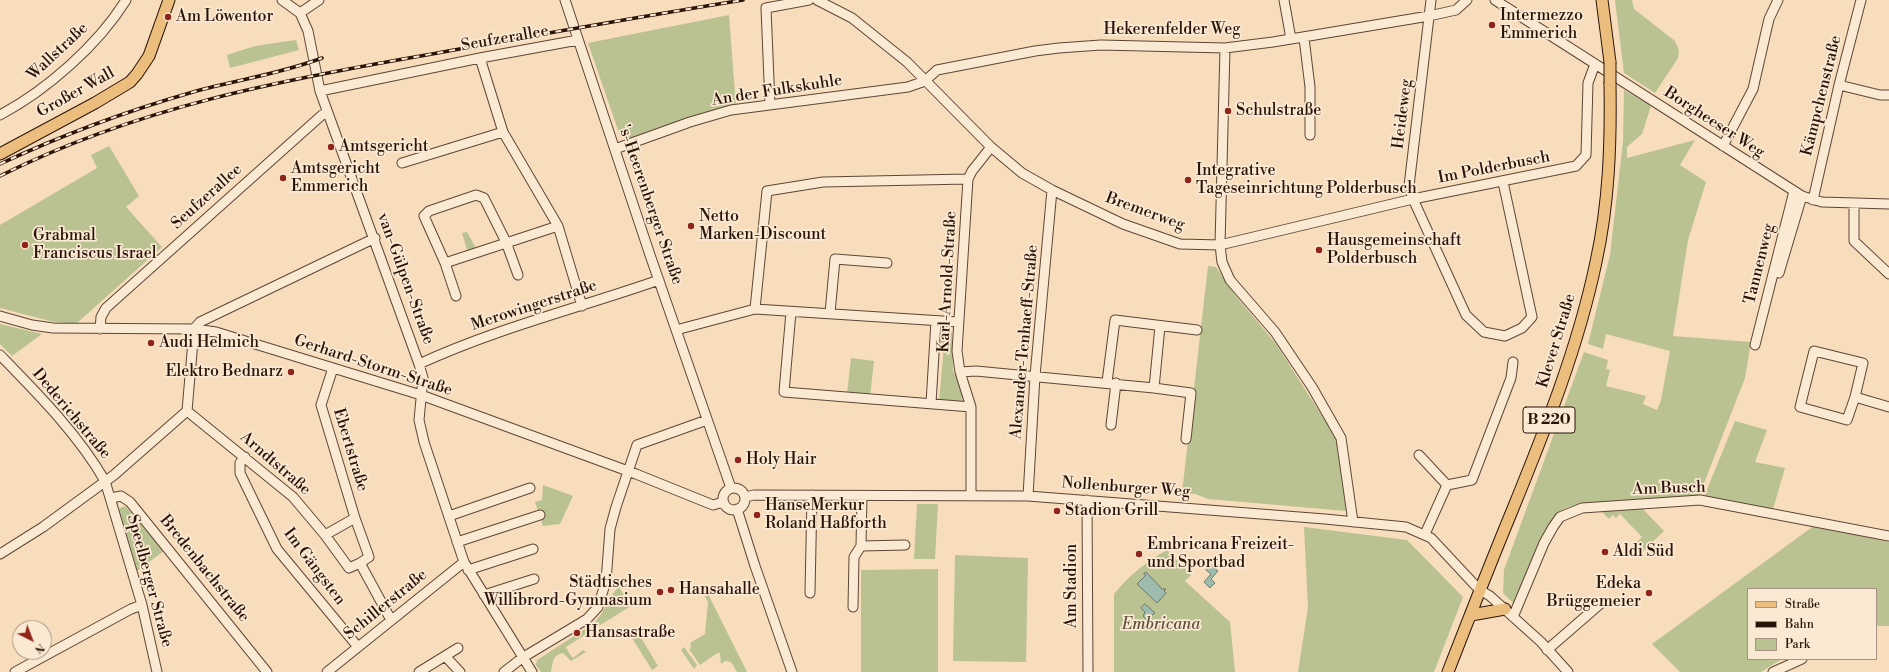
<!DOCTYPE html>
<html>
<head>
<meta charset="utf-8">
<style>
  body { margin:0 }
  #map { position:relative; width:1889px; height:672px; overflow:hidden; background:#f7ddbb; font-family:"Libre Bodoni",serif }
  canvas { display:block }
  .legend { position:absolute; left:1747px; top:588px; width:130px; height:72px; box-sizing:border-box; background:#fae9d3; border:1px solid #a79382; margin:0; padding:5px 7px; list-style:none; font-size:12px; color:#2b1309 }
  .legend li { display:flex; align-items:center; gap:8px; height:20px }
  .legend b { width:20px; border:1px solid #a79382 }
  .north { position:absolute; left:12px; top:620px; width:40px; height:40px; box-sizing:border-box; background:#fae9d3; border:1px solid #a79382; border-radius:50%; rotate:138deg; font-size:11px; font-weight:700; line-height:16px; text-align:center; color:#2b1309 }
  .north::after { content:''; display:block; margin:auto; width:14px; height:18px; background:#8f2418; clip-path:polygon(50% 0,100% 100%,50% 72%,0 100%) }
</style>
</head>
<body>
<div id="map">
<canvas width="1889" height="672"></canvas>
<ul class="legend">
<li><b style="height:5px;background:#ecbe7e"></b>Straße</li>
<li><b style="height:5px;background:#2b1309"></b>Bahn</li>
<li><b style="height:11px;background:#bac292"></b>Park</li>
</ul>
<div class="north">N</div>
</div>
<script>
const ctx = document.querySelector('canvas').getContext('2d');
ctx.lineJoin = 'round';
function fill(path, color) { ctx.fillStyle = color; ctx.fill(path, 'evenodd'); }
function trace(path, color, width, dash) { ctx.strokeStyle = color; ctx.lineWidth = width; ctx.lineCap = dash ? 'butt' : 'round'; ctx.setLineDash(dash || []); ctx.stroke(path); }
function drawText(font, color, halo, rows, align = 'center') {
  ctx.font = font + ' "Libre Bodoni",serif'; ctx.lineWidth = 3.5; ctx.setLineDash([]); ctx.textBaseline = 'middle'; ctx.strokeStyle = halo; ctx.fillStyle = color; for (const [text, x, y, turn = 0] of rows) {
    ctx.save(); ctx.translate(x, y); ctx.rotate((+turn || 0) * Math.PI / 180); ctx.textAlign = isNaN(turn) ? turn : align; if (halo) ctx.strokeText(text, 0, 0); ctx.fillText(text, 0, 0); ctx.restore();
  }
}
fill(new Path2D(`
  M1615,0H1632L1634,9L1675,41C1678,47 1680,51 1678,58L1655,93L1624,73Z
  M729,15L736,106L627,140L619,133L588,43Z
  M296,40L299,50L230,68L227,55L255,46Z
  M1624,90L1651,106L1642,134L1627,147V158L1695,140L1680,165L1706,182L1688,240L1673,336L1751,342L1745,378L1699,496C1689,501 1666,497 1654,498C1636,500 1576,502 1564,509C1542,522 1524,581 1515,605L1503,593L1504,570L1584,352L1608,360L1606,369L1610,370L1606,386L1646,396L1643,404L1657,410L1661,400L1670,351L1606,334L1603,349L1588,344L1610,255L1623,141Z
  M109,146L139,196L126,207L162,247L76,324L54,322L0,308V225L97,168L91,155Z
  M467,232L477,250L468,253L462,233Z
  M1208,266L1216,267L1236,296L1276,344L1337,439L1346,511L1208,499L1195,494L1182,493Z
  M0,324L42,334L12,356L0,344Z
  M946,329L952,333L953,371L963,394L962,400L959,403L939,402L944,346L941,342V333Z
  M851,358L874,361L870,397L847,394Z
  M1735,421L1767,430L1755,462L1785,468L1773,509L1704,497Z
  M543,485L573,496L560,524L543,526L535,502L542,500Z
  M917,504H938L935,559H914Z
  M125,506L164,551L137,571L118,511L120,508Z
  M1641,507L1664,531L1636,558L1629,550L1642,537L1620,514L1616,518L1613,515L1609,519L1601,511Z
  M1815,525L1889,542V626H1876V589H1748V659H1782L1761,672H1680L1652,644Z
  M1304,527L1407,540L1463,597L1434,672H1298L1308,607Z
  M1167,550L1191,575L1185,581L1230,622L1235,672H1114V594C1129,575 1146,562 1167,550Z
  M955,555L1028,558L1026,662L953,661Z
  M938,569V672H861V570Z
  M704,586L747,672H737L731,662L725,661L721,664L720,654L714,643L719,652L700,665L689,649L691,648L690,643L705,634L708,602L701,589Z
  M619,587L631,606L597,627L594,623C605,612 610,594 619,587Z
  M588,627L591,631L566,647L569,653L573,658L583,650L586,652L571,661L563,653C552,655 553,663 551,672H541L536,665L537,660Z
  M638,635L640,636L658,666L652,670L632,638Z
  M684,647L697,665L694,669L681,650Z`), '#bac292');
const water = new Path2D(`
  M1211,565L1218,571L1211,579L1215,583L1210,588L1204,582L1211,574L1206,570Z
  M1146,572L1162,589H1166L1164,591L1166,593L1157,603L1137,584L1146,575L1144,574Z
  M1145,604L1155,613L1146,619L1143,616L1145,612L1141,608Z`);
fill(water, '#9dbcae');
trace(water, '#6f786c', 1);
const minor = new Path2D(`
  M282,0L300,13L308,31L320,91L419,364L423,378L419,420L424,442L464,562L532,672
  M565,0L650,255L731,488
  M817,0L852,18L907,62L991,147L1022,173L1052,190L1123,224L1180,244L1220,245L1413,199L1576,166L1586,155L1588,83L1595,64
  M1284,0L1291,39
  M1431,0L1409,186L1413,199L1466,315L1484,332L1505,336L1522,328L1532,317L1503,182
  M1495,0L1802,196L1822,202L1889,204
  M300,13L319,0
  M1304,38L1310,87V135
  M1225,48L1220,245L1222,262L1230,280L1275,332L1312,387L1341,438L1353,522
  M480,58L503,132L558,226L582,306
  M1839,85L1880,95H1889
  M320,91L480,58L578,40
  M770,105L766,8L809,0
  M0,115C47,90 98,45 126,0
  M1723,146L1753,89L1769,19L1778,0
  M615,149L690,122L731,110L908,87L925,81L937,70L1035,51L1059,48L1101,45L1225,48L1273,42L1429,16L1456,10L1467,0
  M402,163L503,132
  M1813,200L1839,85L1861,0
  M1854,204V241L1889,274
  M445,263L456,296
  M1779,273L1802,196
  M518,275L506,242L484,198L476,195L429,211L424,216L445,263L558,226
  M755,309L767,191L823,182L968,179
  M791,312L784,392L971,407
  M830,313L835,259L887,263
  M0,316L32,325L53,328L194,329L216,332L421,395L636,474L713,505L723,502
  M100,329L101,317L106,308L322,115L327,113
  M676,330L755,309L958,322
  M1755,345L1794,191
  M1814,351L1863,363L1855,397L1847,420L1800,407Z
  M0,355C37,393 78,434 105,481L142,605L157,672
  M419,364C497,328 579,308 659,280
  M333,368L321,405L355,518L369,557L360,563
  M960,372L976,371L1154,388L1160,326
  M1107,382L1115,320L1197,330
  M1154,388L1191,393L1186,439
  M1855,397L1889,407
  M931,403L936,321
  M187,411L293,497L325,535L349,568L360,563L391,620
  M1111,425L1116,383
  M1419,455L1447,485
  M245,457L240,463V473L277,549L358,647
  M723 499a11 11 0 1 1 22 0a11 11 0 1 1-22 0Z
  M971,496V407L960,372L957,351L968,179L972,171L991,147
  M1028,496L1035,376L1052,190
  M745,497L754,495L1028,496L1325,519L1406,527L1431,538L1473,583L1480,590L1490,596L1541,642L1568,672
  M111,498L121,496L130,502L267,672
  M1087,500L1088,672
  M737,509L755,566L792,672
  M449,516L530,488
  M1425,534L1447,485L1472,480L1511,378L1513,362
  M325,535L355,518
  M457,542L540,515
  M861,546L905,545
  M0,554L43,527L114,475L187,411L194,329L200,322L375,238
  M468,570L533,549
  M810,593L812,495
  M484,595L534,579
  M853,607L854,557L861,546L862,496
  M1513,617L1544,543L1553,527L1560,517L1582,508L1700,500L1889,536
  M1547,650L1600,604
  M445,656L458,648
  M15,672L131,609L142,605
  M327,672L464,562
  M419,672L445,656L460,672
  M504,672L522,658L587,619L598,607L606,581L610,529L616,507L637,445L707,420
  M1773,672L1802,659`);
const major = new Path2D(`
  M1602,0L1610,62
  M0,154L95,103L130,82L137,74L149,56L169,0
  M1471,615L1505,609
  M1448,672C1469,618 1490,564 1512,511C1545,430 1578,348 1596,262C1609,203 1611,144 1610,84`);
trace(minor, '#5e4636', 11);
trace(major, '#2b1309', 13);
trace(minor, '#fae9d3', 9);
trace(major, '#ecbe7e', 11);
const rail = new Path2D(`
  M0,164C62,135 127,111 193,92C236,80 280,74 322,58
  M0,176C138,107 281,80 432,54C536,35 639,17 743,0`);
trace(rail, '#2b1309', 3.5);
trace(rail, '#fae9d3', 2, [6]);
const majorBridge = new Path2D(`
  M1610,62V84`);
trace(majorBridge, '#2b1309', 13, []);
trace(majorBridge, '#ecbe7e', 11);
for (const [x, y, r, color] of [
  [168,17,4,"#8f2418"],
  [1492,25,4,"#8f2418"],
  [1228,111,4,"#8f2418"],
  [331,147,4,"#8f2418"],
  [283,178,4,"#8f2418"],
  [1188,180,4,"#8f2418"],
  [691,226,4,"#8f2418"],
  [25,245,4,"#8f2418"],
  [1319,250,4,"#8f2418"],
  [151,343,4,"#8f2418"],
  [291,372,4,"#8f2418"],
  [738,460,4,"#8f2418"],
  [1057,511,4,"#8f2418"],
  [757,515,4,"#8f2418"],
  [1605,552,4,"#8f2418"],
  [1139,554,4,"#8f2418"],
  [671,590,4,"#8f2418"],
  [660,592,4,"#8f2418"],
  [1649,593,4,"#8f2418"],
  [577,633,4,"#8f2418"]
]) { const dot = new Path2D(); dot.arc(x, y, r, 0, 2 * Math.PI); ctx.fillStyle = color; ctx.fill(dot); trace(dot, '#fae9d3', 1.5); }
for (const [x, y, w] of [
  [1549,420,52]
]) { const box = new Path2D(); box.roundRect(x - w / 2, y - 13, w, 26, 3); ctx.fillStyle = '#fae9d3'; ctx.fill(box); trace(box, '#2b1309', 1); }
drawText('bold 15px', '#2b1309', null, [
  ["B 220",1549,420]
]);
drawText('16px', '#2b1309', '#fae9d3', [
  ["Intermezzo",1500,16],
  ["Emmerich",1500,34],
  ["Am Löwentor",176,17],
  ["Schulstraße",1236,111],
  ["Amtsgericht",339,147],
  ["Amtsgericht",291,169],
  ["Emmerich",291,187],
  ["Integrative",1196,171],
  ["Tageseinrichtung Polderbusch",1196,189],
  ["Netto",699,217],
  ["Marken-Discount",699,235],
  ["Grabmal",33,236],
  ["Franciscus Israel",33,254],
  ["Hausgemeinschaft",1327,241],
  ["Polderbusch",1327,259],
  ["Audi Helmich",159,343],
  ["Elektro Bednarz",283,372,"right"],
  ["Holy Hair",746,460],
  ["HanseMerkur",765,506],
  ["Roland Haßforth",765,524],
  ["Stadion Grill",1065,511],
  ["Embricana Freizeit-",1147,545],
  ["und Sportbad",1147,563],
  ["Aldi Süd",1613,552],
  ["Städtisches",652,583,"right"],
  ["Willibrord-Gymnasium",652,601,"right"],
  ["Edeka",1641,584,"right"],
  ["Brüggemeier",1641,602,"right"],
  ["Hansahalle",679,590],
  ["Hansastraße",585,633]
], 'left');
drawText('16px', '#2b1309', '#fae9d3', [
  ["Hekerenfelder Weg",1172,30],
  ["Seufzerallee",505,39,-10],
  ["Wallstraße",58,52,-43],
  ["An der Fulkskuhle",777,91,-9],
  ["Großer Wall",76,93,-29],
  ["Kämpchenstraße",1822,96,-76],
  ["Heideweg",1403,114,-83],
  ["Borgheeser Weg",1714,123,33],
  ["Im Polderbusch",1494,168,-11],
  ["Seufzerallee",207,197,-42],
  ["'s-Heerenberger Straße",650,205,71],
  ["Bremerweg",1145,212,20],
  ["Tannenweg",1760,264,-76],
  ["van-Gülpen-Straße",405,279,70],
  ["Karl-Arnold-Straße",948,282,-87],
  ["Merowingerstraße",534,306,-18],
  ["Klever Straße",1557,341,-73],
  ["Alexander-Tenhaeff-Straße",1025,342,-85],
  ["Gerhard-Storm-Straße",373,366,18],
  ["Dederichstraße",71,414,50],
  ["Ebertstraße",350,450,73],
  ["Arndtstraße",275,464,41],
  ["Nollenburger Weg",1126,488,4],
  ["Am Busch",1669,489,-2],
  ["Im Gängsten",314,567,53],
  ["Bredenbachstraße",204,569,51],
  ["Speelberger Straße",149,581,75],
  ["Am Stadion",1072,586,-90],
  ["Schillerstraße",386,605,-39]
]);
drawText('italic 16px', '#5d5039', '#fae9d3', [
  ["Embricana",1161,625]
]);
</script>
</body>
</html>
